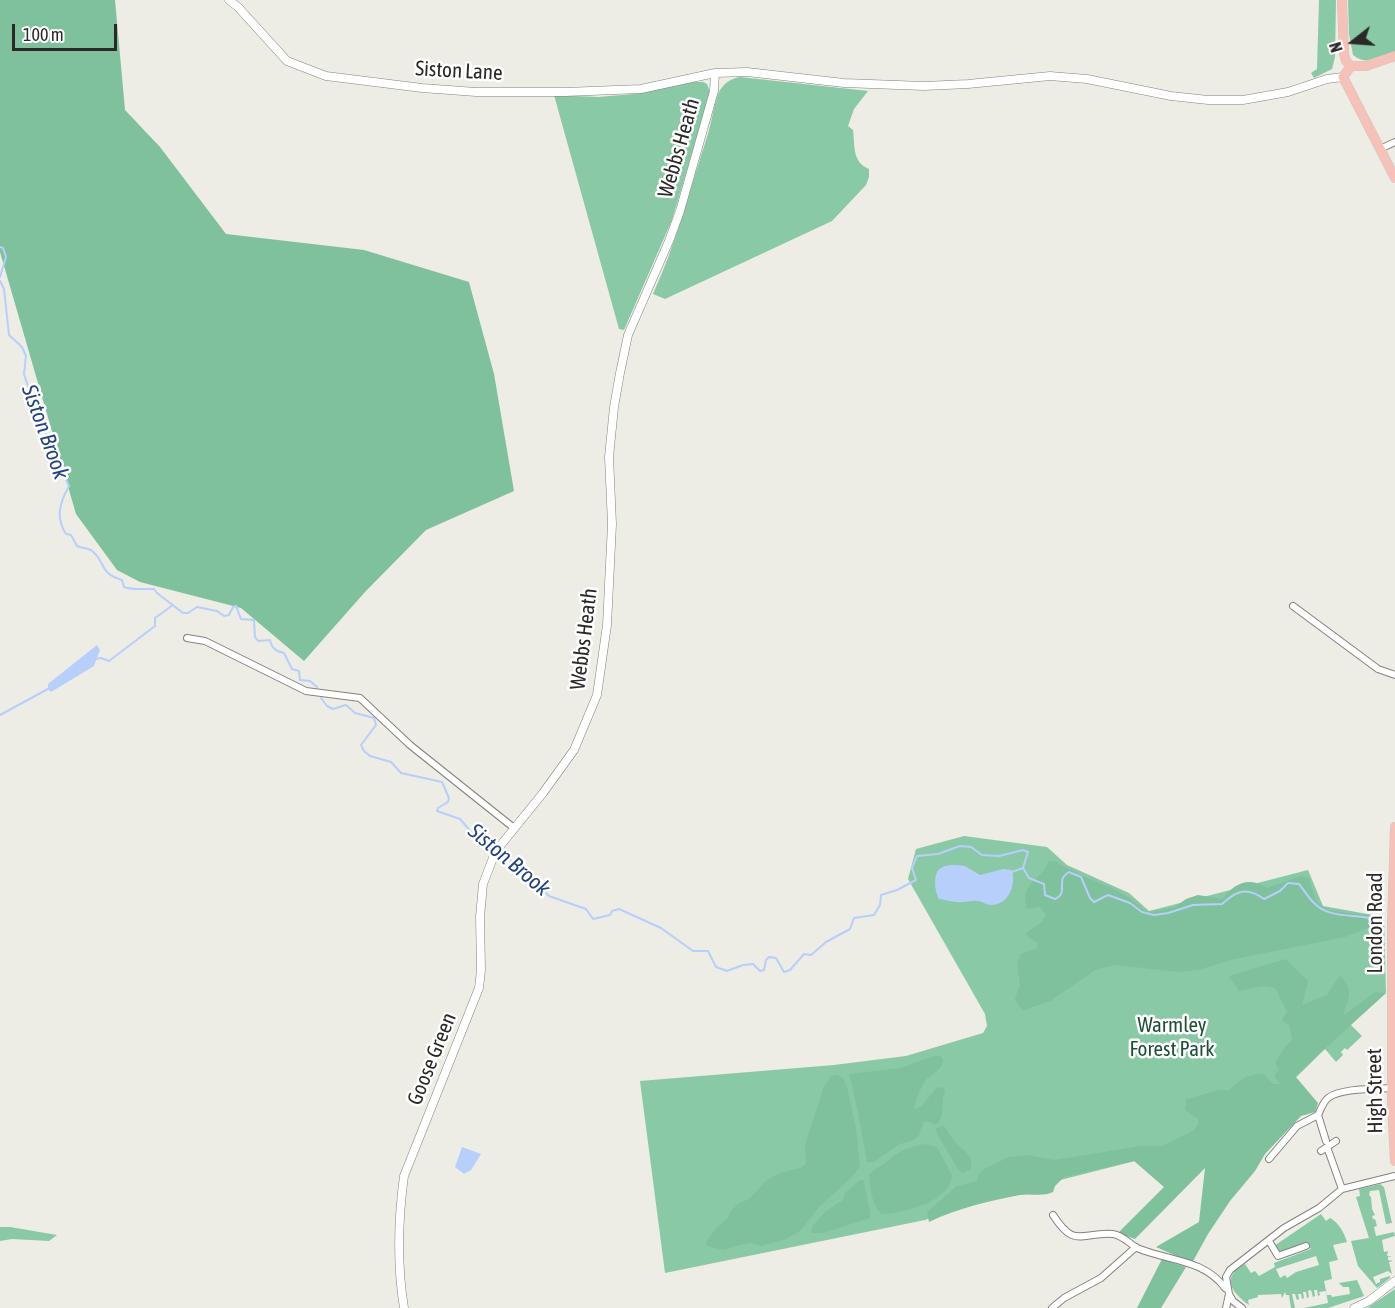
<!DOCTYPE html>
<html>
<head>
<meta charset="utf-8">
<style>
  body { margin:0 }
  #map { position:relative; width:1395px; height:1308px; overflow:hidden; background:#edece5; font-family:"Asap Condensed",sans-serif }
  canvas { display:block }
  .north { position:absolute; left:1323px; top:12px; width:60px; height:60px; -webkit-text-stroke:4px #fff; paint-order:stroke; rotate:253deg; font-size:16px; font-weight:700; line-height:24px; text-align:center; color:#2a2927 }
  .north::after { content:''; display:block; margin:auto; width:21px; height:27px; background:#2a2927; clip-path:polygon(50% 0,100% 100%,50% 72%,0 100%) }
  .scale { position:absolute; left:12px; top:24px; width:105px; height:27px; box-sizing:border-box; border:3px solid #2a2927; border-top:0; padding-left:8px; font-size:18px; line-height:21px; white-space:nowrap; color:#2a2927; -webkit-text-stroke:4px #fff; paint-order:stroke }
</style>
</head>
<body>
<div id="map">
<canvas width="1395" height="1308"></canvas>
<div class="north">N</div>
<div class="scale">100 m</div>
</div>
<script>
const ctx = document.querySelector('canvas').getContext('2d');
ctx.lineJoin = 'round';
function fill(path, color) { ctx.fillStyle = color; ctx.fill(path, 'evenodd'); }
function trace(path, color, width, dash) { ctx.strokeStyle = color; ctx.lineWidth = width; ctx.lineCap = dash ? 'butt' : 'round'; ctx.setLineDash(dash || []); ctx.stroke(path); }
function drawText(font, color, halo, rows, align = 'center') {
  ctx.font = font + ' "Asap Condensed",sans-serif'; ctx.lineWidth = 5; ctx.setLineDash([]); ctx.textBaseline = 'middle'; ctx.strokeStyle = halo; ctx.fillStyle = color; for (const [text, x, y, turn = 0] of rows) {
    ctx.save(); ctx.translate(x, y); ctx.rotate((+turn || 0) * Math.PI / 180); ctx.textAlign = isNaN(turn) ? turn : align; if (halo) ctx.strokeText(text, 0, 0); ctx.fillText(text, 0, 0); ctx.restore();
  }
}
fill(new Path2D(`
  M1319,0H1336L1335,57L1332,69L1314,78L1311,73L1317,69Z
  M1348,0H1395V53C1382,58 1365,66 1353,55L1349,34Z
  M740,77L868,91L854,109L848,126L853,130C855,146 852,162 869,169V177L866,185L832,221L665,299L653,294C676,244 690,189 707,137C712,123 713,106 719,92C724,83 730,79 740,77Z
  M693,82H703L707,84L710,92L672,220L624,330L619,329L554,95L598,97L634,94Z
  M964,836L1047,847L1067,865L1129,893L1149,911L1308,870L1323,906L1384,917L1386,993L1348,1027L1351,1025L1362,1036L1347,1050L1345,1048L1341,1052L1343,1055L1336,1062L1325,1049L1205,1167L1135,1161L986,1199L925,1220L665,1273L640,1081L834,1065L906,1056L983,1033L987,1026L985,1014L908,879L916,849Z
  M1380,1184L1384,1187L1392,1223L1386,1224L1379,1190L1370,1191L1369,1195L1371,1197L1372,1209L1375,1215L1372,1216L1373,1219H1375L1377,1226L1374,1227L1376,1236L1394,1232L1395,1236L1382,1240L1384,1252L1388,1251L1387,1256H1392L1388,1257V1260L1393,1261L1389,1262L1392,1274L1388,1271L1373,1277L1376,1284L1380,1282V1279L1390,1276V1278L1377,1288L1358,1266L1351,1241L1369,1238L1356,1197L1360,1196L1359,1189Z
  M1321,1214L1326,1221L1330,1218C1338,1222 1344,1232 1347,1242L1333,1245L1338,1260L1329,1262L1332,1279L1324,1281L1327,1295H1331L1332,1297L1350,1294L1349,1287H1343L1339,1283L1357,1280L1364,1296L1328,1308H1304L1328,1303L1326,1291L1319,1292L1320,1295L1318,1296L1317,1290H1314L1315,1296L1313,1297L1311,1290L1308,1291L1309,1297L1307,1298L1306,1292H1303L1304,1298L1302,1299L1301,1294H1298L1299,1299L1297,1300L1295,1294H1292L1295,1308H1291L1289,1295H1286L1285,1292L1282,1298L1281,1294L1258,1295V1297L1248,1300L1249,1305C1232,1293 1220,1277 1245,1264L1251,1273L1255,1271L1259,1276L1275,1267L1274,1263L1311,1249L1307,1245L1279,1254L1274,1246ZM1316,1256L1319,1265L1296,1272L1287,1278L1285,1275L1280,1278L1276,1269Z
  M0,1227H10L57,1235L49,1241L12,1239L0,1241Z
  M1395,1289V1308H1367Z`), '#89c9a6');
fill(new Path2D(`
  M0,0H115L125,110L160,147L226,234L364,250L469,282L494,374L514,491L426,530L365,592L304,661L241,608L140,582L117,570L76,514L0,252Z
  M1049,861L1056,862L1080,875L1112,888L1131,899L1145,911L1153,912L1175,907L1186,899L1198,895L1223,899C1234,883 1249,876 1267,888L1301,876L1309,879C1312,887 1314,900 1320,905C1330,914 1367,914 1381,916L1383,919L1381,923L1345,937L1234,959L1198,970L1179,972L1116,965L1097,969L1050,1001L1024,1010L1019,1007L1015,999L1020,985L1017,963L1021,954L1038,948L1037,942L1029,938L1026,933L1042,922L1046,915L1040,907L1027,909C1019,882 1040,883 1049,861Z
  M1286,959L1308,981L1302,1005L1327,995L1340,975C1355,992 1348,997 1343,1016L1375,992L1386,993L1295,1076L1318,1103L1315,1112L1301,1116L1265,1154L1255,1171L1230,1201L1208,1234L1192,1263L1156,1247L1199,1222L1205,1168L1135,1239L1118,1233L1164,1187L1134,1161L1064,1177L1055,1186L1053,1192C1043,1197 1031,1193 1020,1195C989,1201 958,1208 929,1222L927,1212L957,1186L977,1181L978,1174L984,1169L1009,1157L1027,1155L1054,1160L1141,1146H1162L1193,1131L1198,1125V1119L1185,1110L1186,1099C1201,1097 1214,1088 1229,1090C1240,1080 1248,1073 1264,1074L1273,1084H1280L1274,1075L1279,1070L1275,1062L1285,1047L1292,1040L1289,1025L1282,1020L1287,1011L1275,988L1262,986L1239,991L1229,976Z
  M933,1056H940L943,1059C943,1071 932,1073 925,1081C920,1089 916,1099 914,1109L921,1107L937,1087L944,1088L945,1092C939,1103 947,1118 935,1125L927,1121L923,1123L919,1135L914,1140L900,1144L874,1162H867L858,1112L849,1074L901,1068Z
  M837,1075L843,1078L847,1087L856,1129L860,1166L853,1176L819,1207L800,1231L786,1239L761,1246L751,1243L739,1245L724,1250L707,1246L706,1242L716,1228L728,1218L731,1211L738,1204L749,1199L767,1180L780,1173L800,1168L806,1164L805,1145L824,1086L831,1076Z
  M941,1126H944C949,1132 953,1142 959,1146C968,1154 974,1157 970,1170L962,1173L958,1169L937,1134L936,1129Z
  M925,1144L937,1147L952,1175C951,1202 903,1213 882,1214C872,1206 870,1188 869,1175C875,1168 882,1166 889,1160C900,1150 910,1147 925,1144Z
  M860,1180H863L864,1182L870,1212V1218L823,1233H811L812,1227L826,1211L843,1200L845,1193Z
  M1162,1259L1186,1267L1161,1308H1137Z`), '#7fc09d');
fill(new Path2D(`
  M97,645L100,650L94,666L51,692L48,689V684Z
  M956,865L965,866L980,875L1003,869L1012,870C1016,885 1009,905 991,905C986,905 982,901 977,901C972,900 968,902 963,902C955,903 947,900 939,899C935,892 932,873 941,868C945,865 952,865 956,865Z
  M462,1147L481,1154L471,1170L464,1174L455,1167Z`), '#b7cffb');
trace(new Path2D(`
  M0,247L3,248L6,257L0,277
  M0,281L4,289L9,335L22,347L26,356L24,374L35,408L44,429L56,468L65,477L69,486C60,502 55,517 66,534L71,535L77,546C81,548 87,548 91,550C107,562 97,572 122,580L124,587C131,590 146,589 154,589L157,593L183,613H188L197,607L217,611L224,616L229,615L233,607L236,606L241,619L254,620L255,637L258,641L270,640C272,649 276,651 284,653L292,669L299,671L300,680L310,681L317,687
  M96,659L101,658L109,661L155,626V618L173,605
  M321,698L327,706L333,709L346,705L355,713L374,718L376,725L361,745L364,751L370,756L391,762L401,773L442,782L449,798L448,802L438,808L437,811L460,819L480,842L492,843L496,846
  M0,715L48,689
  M500,850L549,896L586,909L593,919L610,915L612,911L619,909L661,928L693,951H708L716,967L727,971L743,965L753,964L760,971L764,970L766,960L769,957L776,958L784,972L790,970L804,954L811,955L826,942L850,929L854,918L874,915L880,905L881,895L897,890L916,880L912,868L917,856L938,854L960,846L971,847L982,855L999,856L1023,850L1028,852L1023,868
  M1012,872L1023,868L1029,878L1044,884L1045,895L1055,899C1070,892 1054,881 1069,872L1081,877L1090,898L1094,902L1108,895L1130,903L1142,912L1154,915L1168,913L1193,905L1222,904C1237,890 1247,887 1264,899L1280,891L1288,883L1299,884C1304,890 1308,897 1314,903C1330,920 1357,913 1378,920`), '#b7cffb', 2);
const minor = new Path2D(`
  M1380,149L1395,142
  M1293,606L1378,669L1395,675
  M187,638L205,641L306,691L360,698L410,745L514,828
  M1326,1141L1318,1115C1321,1109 1323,1102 1328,1098C1341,1088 1375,1089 1392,1088
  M1327,1147L1342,1189
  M1321,1151L1336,1141
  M1269,1159L1297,1126L1318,1115
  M1053,1215C1075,1249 1080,1232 1113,1234C1122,1235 1130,1244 1137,1248C1168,1261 1204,1259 1225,1288
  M1269,1241L1278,1256L1306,1246
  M1229,1294L1226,1277L1230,1270L1284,1228L1319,1208L1342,1189L1395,1176
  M1052,1308L1064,1298L1101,1278L1136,1247
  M1226,1308L1229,1294L1233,1301L1242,1308`);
const tertiary = new Path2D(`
  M229,0L238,7L287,61L326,76L422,88L476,92H565L641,89L715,73L747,72L844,83L924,86L968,84L1050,76L1087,79L1171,96L1208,100H1243L1288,92L1327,79L1343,77
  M404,1308C397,1265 398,1220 404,1176L479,988L481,970L480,917L483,884L493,858L500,846L543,793L574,750L597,695L607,625L612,524L609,457L614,407L620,373L628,335L669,241L680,211L714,91L715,73
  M1354,1308L1369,1301L1395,1281`);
const primary = new Path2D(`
  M1342,0L1344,54L1346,61L1351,66
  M1351,66L1343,77L1395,178
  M1351,66H1366L1395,56
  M1395,827L1392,927V1104L1395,1161`);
trace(minor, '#84837d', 8);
trace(tertiary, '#84837d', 9);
trace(primary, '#c8c7c7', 10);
trace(minor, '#fff', 6);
trace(tertiary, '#fff', 8);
trace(primary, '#f6c2b8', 9);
drawText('21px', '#2a2927', '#fff', [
  ["Siston Lane",459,71,3],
  ["Webbs Heath",679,148,-74],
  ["Webbs Heath",584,639,-83],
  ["London Road",1375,923,-90],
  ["Goose Green",432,1059,-68],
  ["High Street",1375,1091,-91]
]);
drawText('21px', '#1e5038', '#fff', [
  ["Warmley",1172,1025],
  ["Forest Park",1172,1049]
]);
drawText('italic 22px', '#254383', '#fff', [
  ["Siston Brook",45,432,70],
  ["Siston Brook",509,860,40]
]);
</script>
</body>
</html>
